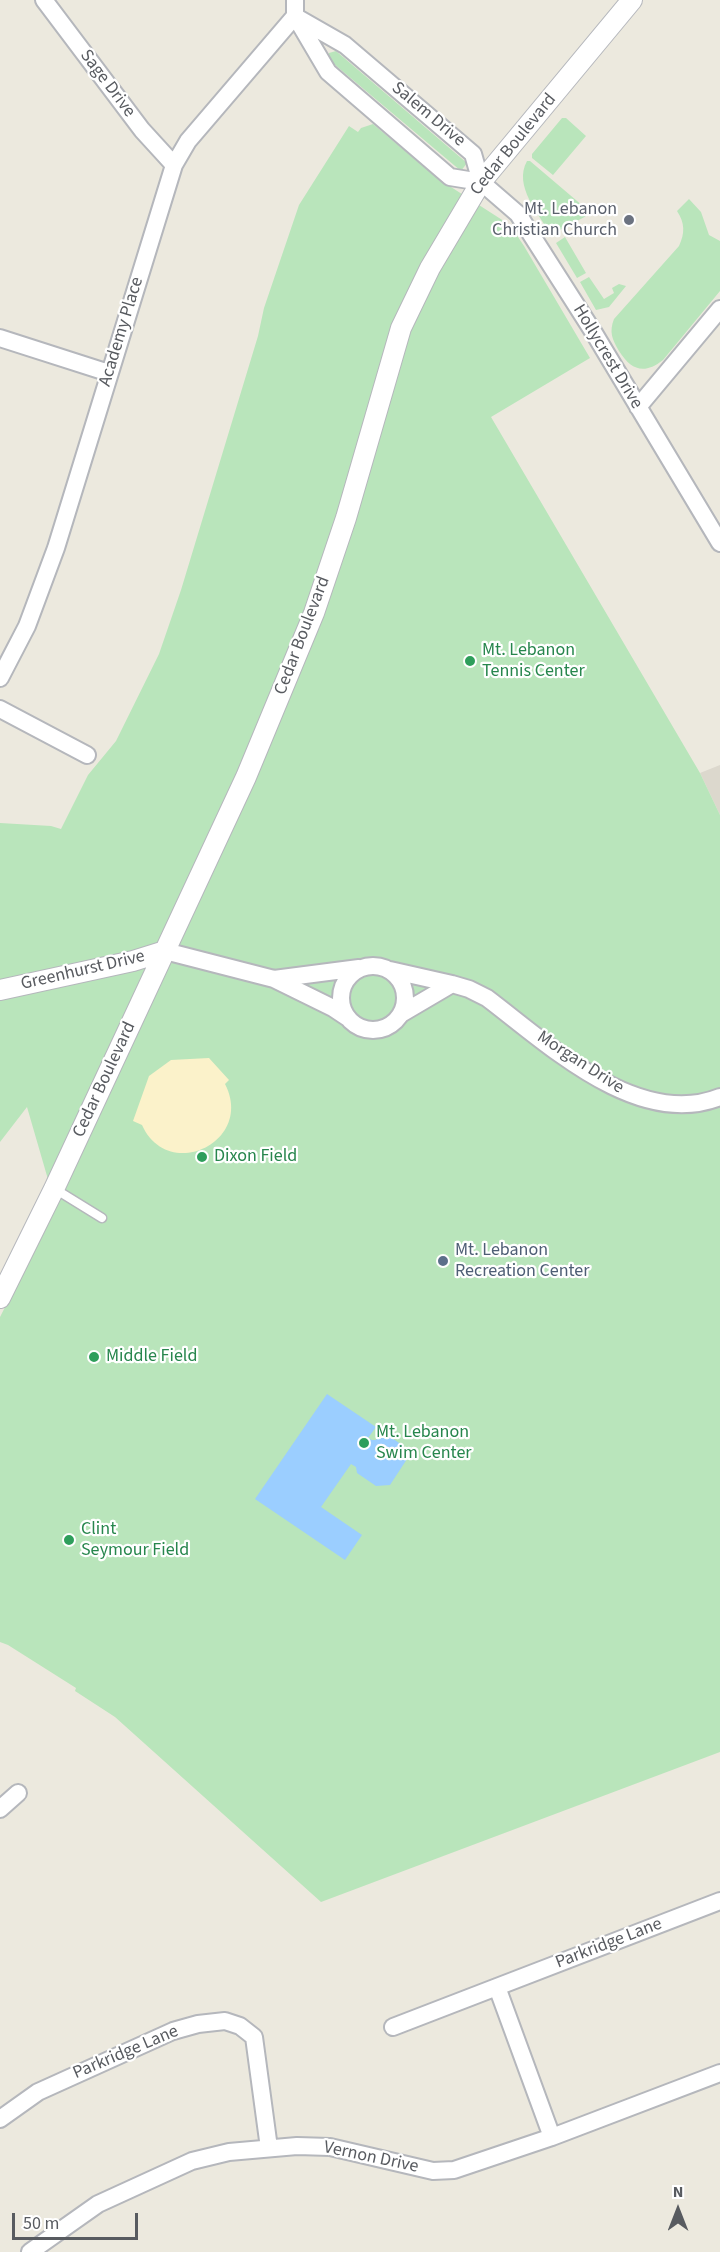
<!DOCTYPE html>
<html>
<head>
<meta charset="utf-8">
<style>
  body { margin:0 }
  #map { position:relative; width:720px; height:2252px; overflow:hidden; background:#ece9de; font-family:"Source Sans 3",sans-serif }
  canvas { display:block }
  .north { position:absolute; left:648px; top:2180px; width:60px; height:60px; -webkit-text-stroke:4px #fff; paint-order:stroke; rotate:0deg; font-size:16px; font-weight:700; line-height:24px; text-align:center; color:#585b60 }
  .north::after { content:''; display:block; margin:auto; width:21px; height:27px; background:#585b60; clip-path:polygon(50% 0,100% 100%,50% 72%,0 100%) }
  .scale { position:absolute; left:12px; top:2213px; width:126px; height:27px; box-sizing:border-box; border:3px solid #585b60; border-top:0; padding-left:8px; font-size:18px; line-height:21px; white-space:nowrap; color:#585b60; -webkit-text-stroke:4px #fff; paint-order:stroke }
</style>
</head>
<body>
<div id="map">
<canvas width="720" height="2252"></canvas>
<div class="north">N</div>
<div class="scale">50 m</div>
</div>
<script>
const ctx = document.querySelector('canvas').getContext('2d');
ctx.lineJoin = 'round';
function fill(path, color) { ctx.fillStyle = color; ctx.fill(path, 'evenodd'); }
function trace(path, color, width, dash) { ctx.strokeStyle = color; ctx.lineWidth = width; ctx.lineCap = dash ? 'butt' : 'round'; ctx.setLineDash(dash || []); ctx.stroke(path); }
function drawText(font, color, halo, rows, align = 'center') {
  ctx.font = font + ' "Source Sans 3",sans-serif'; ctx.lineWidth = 4.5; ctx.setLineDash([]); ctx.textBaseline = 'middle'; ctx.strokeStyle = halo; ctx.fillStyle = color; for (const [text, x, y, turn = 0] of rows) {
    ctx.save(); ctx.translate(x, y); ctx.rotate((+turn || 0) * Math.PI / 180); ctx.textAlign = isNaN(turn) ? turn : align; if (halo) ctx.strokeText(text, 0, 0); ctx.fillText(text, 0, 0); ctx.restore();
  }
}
fill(new Path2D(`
  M720,765V815L700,773Z`), '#dcd8cd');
fill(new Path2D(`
  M336,51L467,163L461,171L328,59L329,53Z
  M562,118H566L586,136L553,175L532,158V154Z
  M373,124L437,178L510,225L524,246L590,358L491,417L700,773L720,815V1752L321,1902L115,1717L75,1691L76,1688L8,1645L0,1642V1317L56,1207L27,1107L0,1142V823L51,826L61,829L88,775L116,741L159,654L181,590L258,336L264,308L299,205L349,126L358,132L361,128Z
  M527,161H530L590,212V214L551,235C539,214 513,186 527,161Z
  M689,199L701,212L709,235L720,241V291L663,360C644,375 631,370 619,351C612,339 609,332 614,319L679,246C685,233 685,223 677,211Z
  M565,237L586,273L577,278L556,243Z
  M589,277L604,299L614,293L612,288L619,284L626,286L609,307L596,310L580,282Z`), '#b9e5bb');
fill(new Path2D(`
  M209,1058L229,1080L225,1084C255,1142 168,1183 142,1125L133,1121L149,1076L171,1060Z`), '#fbf2ca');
fill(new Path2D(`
  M327,1394L376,1427L368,1438L372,1440H376L382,1431L402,1445L407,1459L390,1485L376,1486L357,1473L356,1467L351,1464L321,1507L362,1535L345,1560L255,1499Z`), '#9bceff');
const service = new Path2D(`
  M55,1189L102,1218`);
const minor = new Path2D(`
  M44,0L142,130L174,165
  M295,0V16L328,72L450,177L481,182L518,214L594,333L720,543
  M296,17L345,45L473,154L481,182
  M0,338L109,373
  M638,407L720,309
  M0,678L27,626L56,548L174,165L188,141L295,16
  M0,709L87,755
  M165,951L274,979L333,1008L348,1018
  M341 998a32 32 0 1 1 64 0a32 32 0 1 1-64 0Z
  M390,970L452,984L469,989L487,998C548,1044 638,1130 720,1097
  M274,979L359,968
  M401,1014L452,984
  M0,1809L18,1793
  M497,1987L552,2137
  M393,2027L720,1901
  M0,2119L38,2092L173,2031L198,2024L225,2021L240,2026L254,2037L269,2148
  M30,2252L98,2204L192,2161L229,2152L297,2146L330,2147L433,2171L454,2170L552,2137L720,2073`);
const tertiary = new Path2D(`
  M0,990L133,961L165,951
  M0,1298L54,1189L246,777L314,613L346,518L401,328L430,268L481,182L632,0`);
trace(service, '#b5b7bc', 11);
trace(minor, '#b5b7bc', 20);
trace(tertiary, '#b5b7bc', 22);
trace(service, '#fff', 8);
trace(minor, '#fff', 16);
trace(tertiary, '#fff', 20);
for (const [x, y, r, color] of [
  [629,220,6,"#6b7280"],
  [470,661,6,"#2e9e5b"],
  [202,1157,6,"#2e9e5b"],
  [443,1261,6,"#5c6f8a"],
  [94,1357,6,"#2e9e5b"],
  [364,1443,6,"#2e9e5b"],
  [69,1540,6,"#2e9e5b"]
]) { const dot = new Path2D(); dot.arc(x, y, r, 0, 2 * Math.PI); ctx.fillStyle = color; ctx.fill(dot); trace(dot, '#fff', 2); }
drawText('18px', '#585b60', '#fff', [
  ["Sage Drive",107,84,53],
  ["Salem Drive",428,115,40],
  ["Cedar Boulevard",514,145,-51],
  ["Academy Place",122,332,-73],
  ["Hollycrest Drive",607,357,59],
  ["Cedar Boulevard",303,636,-69],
  ["Greenhurst Drive",83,971,-13],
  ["Morgan Drive",580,1063,33],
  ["Cedar Boulevard",105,1080,-65],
  ["Parkridge Lane",609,1944,-21],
  ["Parkridge Lane",126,2053,-23],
  ["Vernon Drive",371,2158,12]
]);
drawText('18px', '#5b616d', '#fff', [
  ["Mt. Lebanon",617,210],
  ["Christian Church",617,231]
], 'right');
drawText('18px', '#27864d', '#fff', [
  ["Mt. Lebanon",482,651],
  ["Tennis Center",482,672],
  ["Dixon Field",214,1157],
  ["Middle Field",106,1357],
  ["Mt. Lebanon",376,1433],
  ["Swim Center",376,1454],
  ["Clint",81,1530],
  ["Seymour Field",81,1551]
], 'left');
drawText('18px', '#4e5e75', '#fff', [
  ["Mt. Lebanon",455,1251],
  ["Recreation Center",455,1272]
], 'left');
</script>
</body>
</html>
